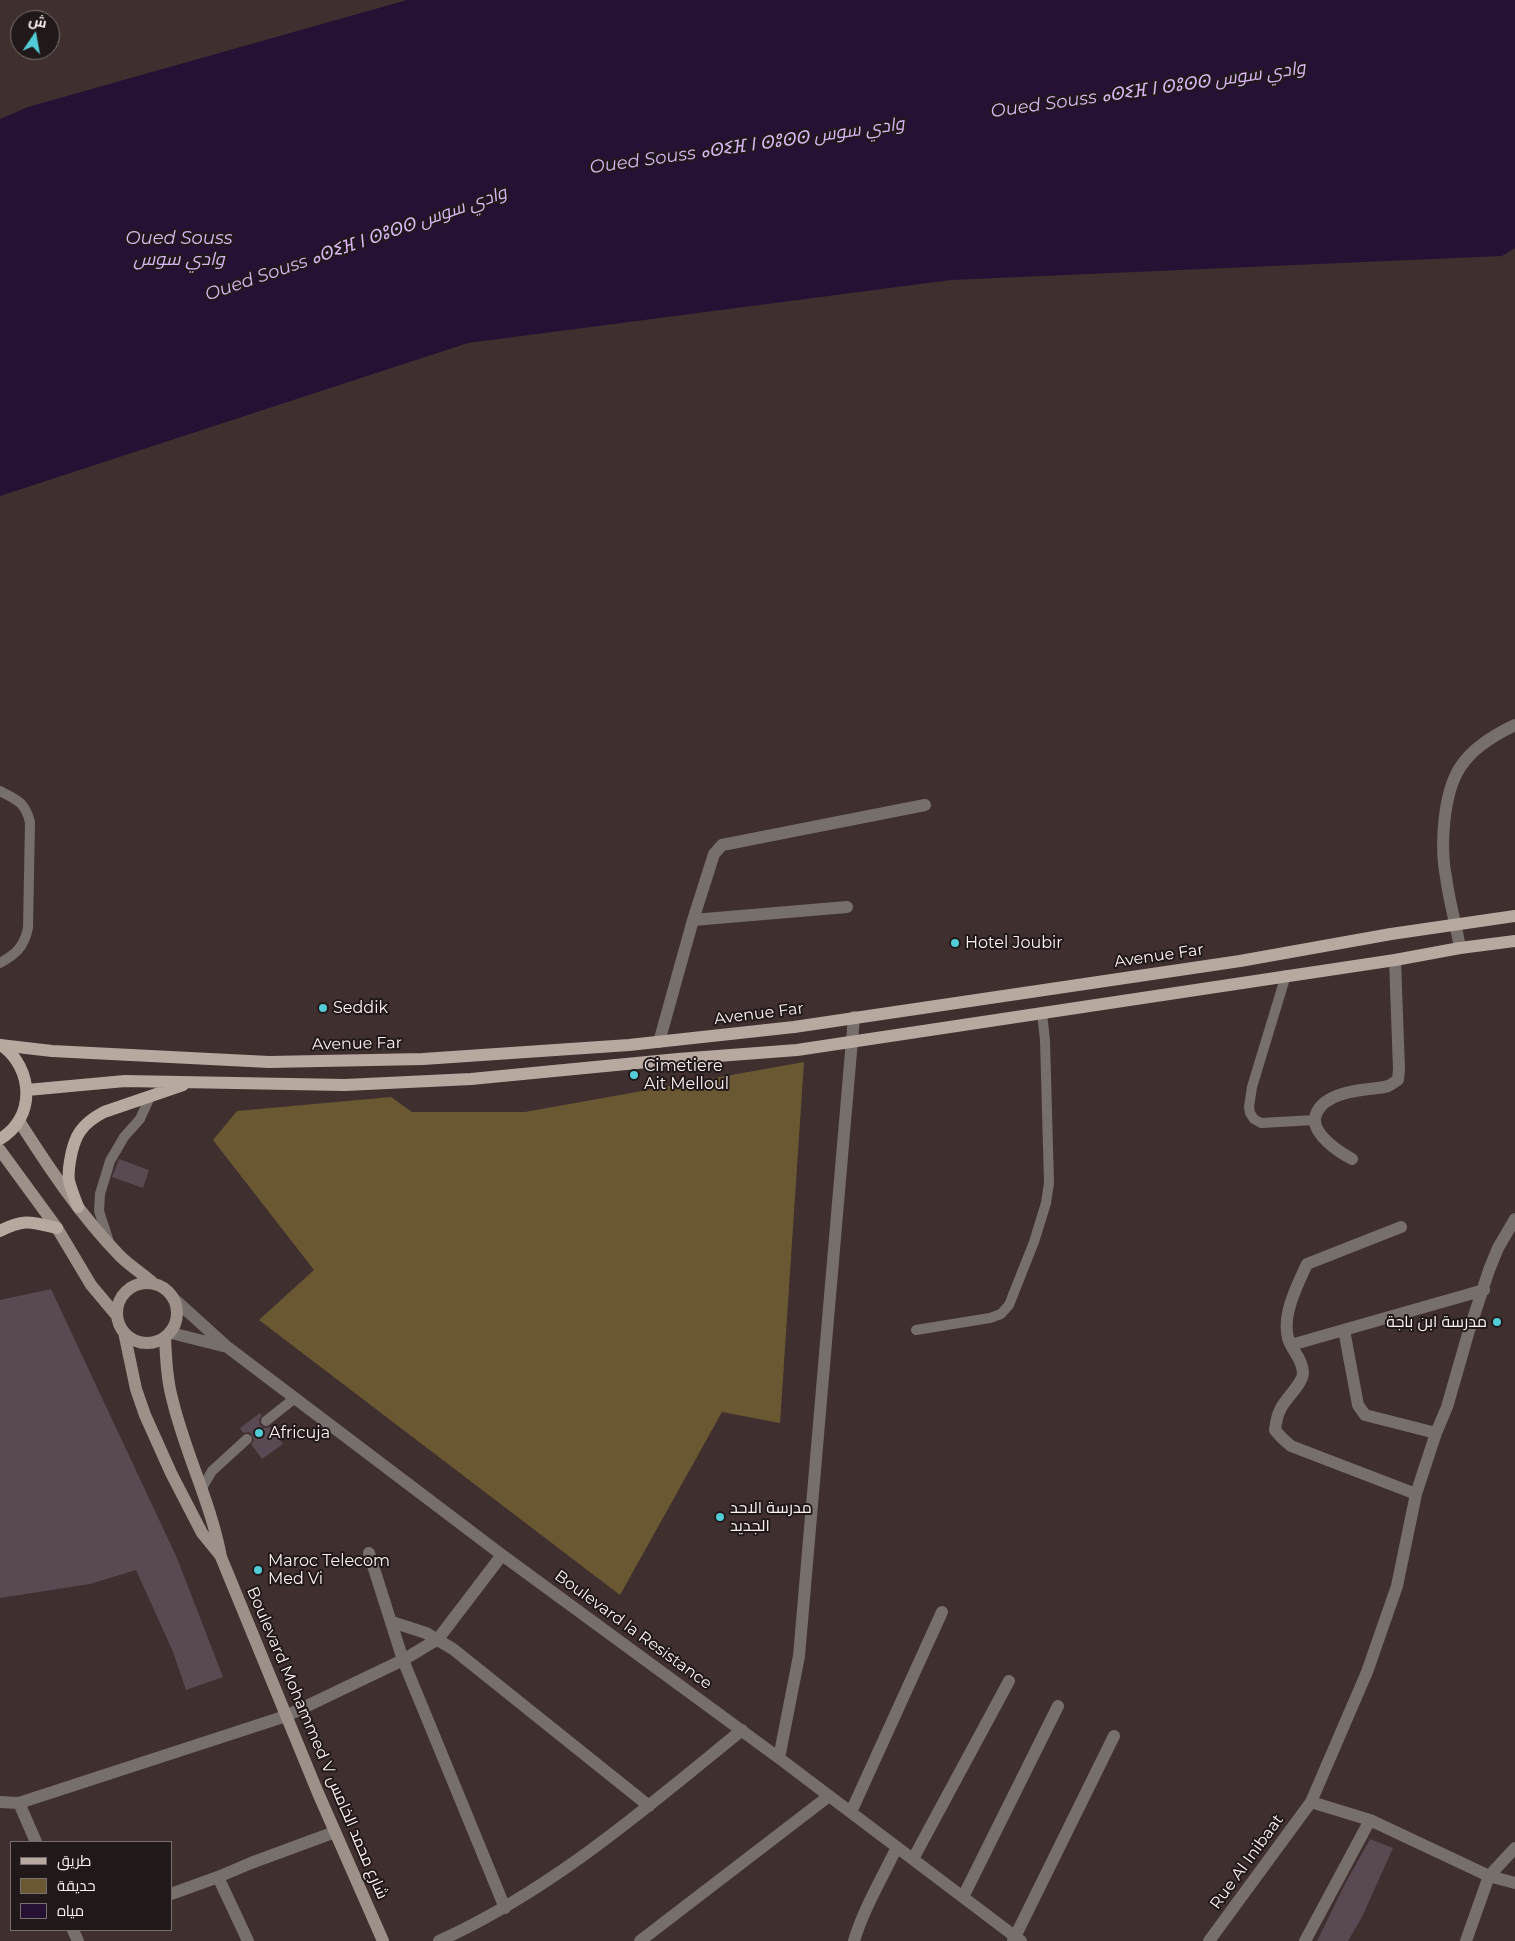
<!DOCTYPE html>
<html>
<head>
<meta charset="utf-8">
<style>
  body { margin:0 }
  #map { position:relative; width:1515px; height:1941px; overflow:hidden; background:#402f2f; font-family:Montserrat,Cairo,sans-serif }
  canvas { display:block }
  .legend { position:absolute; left:10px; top:1841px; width:162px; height:90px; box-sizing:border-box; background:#211919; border:1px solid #796f6f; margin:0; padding:6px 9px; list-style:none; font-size:15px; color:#fdf1f1 }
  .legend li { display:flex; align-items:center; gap:10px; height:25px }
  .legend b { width:25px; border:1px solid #796f6f }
  .north { position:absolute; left:10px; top:10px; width:50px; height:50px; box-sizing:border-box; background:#211919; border:1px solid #796f6f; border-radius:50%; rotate:12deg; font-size:14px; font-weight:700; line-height:20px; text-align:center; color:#fdf1f1 }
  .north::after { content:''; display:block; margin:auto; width:18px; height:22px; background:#52ccd6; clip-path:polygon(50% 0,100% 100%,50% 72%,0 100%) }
</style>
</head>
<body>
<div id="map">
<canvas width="1515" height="1941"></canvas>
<ul class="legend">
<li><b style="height:6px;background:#b8a9a0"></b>طريق</li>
<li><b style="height:14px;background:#695831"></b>حديقة</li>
<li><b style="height:14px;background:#251134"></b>مياه</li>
</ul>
<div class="north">ش</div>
</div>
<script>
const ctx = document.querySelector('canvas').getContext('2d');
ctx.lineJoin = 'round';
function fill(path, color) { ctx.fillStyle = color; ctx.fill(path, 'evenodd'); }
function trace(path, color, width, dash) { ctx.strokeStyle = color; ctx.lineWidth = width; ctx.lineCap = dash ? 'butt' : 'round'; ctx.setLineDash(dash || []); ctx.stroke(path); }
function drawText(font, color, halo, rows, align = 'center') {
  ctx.font = font + ' Montserrat,Cairo,"Noto Sans Tifinagh",sans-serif'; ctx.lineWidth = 4; ctx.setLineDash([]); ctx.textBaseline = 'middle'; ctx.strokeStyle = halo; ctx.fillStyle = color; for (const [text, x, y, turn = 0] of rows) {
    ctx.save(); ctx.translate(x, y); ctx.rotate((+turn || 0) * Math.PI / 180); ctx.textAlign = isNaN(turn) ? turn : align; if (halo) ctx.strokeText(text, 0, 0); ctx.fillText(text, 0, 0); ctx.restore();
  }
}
fill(new Path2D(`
  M804,1062L780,1423L722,1412L620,1595L259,1320L314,1270L213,1140L237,1111L391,1097L412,1112H525Z`), '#695831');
fill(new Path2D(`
  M407,0H1515V248L1502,256L951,280L468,343L0,496V119L28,107Z`), '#251134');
fill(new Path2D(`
  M119,1159L149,1170L143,1188L112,1177Z
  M51,1289L177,1558L223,1677L186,1690L173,1652L136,1570L90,1584L0,1598V1300Z
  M260,1413L262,1416L259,1419L260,1425L264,1428L270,1427L283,1444L262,1459L251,1444L254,1441L252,1435L249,1432L243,1433L240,1428Z
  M1370,1839L1393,1848L1362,1917L1348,1941H1317L1344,1886Z`), '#584952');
trace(new Path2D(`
  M0,791C17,800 25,802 30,822L28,928C24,947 16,954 0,963
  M1286,975L1252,1087L1249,1107L1250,1113L1254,1119L1261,1123L1315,1120
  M109,1242L99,1211L100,1194L110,1161L124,1137L140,1119L150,1097
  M916,1330L990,1318L1001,1314L1009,1305L1034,1242L1046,1203L1049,1183L1045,1040L1042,1013
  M266,1421L295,1398
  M202,1488L212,1471L247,1439`), '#766f6b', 10);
trace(new Path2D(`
  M693,920L847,907
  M1460,948C1456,924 1449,901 1446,877C1440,847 1443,792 1461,766C1473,748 1496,734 1515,725
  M659,1042L693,920L714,854L722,845L925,805
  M1352,1159C1339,1152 1313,1135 1315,1118C1319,1096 1350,1091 1369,1089C1375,1088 1382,1088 1388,1086C1391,1085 1394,1082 1398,1080L1399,1069L1395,960
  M1401,1227L1307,1264C1297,1286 1282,1314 1288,1338C1291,1350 1303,1359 1303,1373C1303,1383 1286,1398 1281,1408C1277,1415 1276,1421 1275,1430L1282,1438L1291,1446L1416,1494
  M173,1298L226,1346L502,1555L779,1758L1021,1941
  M1344,1330L1358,1405L1365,1415L1436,1433
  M171,1333L223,1346
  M1291,1345L1484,1290
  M369,1553L403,1660L505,1908
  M392,1622L426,1633L453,1649L649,1806
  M779,1758L799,1656L854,1017
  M0,1802L19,1803L286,1716L403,1660L438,1639L502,1555
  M1311,1802L1370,1820L1489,1876L1515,1883
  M19,1803L36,1842
  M851,1812L942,1612
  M913,1859L1009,1681
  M218,1877L251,1863L335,1832
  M171,1894L218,1877L248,1941
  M963,1897L1058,1706
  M73,1930L78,1941
  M439,1941C552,1890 646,1808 742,1730
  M640,1941L829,1796
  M854,1941C864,1908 882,1878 897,1847
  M1013,1941L1114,1736
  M1209,1941L1311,1802L1367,1672L1397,1586L1416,1494L1436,1433L1447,1407L1468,1334L1489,1270L1498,1248L1515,1219
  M1305,1941L1370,1820
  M1466,1941L1489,1876L1515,1848`), '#766f6b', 12);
trace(new Path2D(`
  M19,1121C49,1168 81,1216 120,1256C130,1266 143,1274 153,1283
  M0,1150L57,1228L91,1285L117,1316
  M117 1313a30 30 0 1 1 60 0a30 30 0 1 1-60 0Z
  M124,1332L136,1389L145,1415L171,1473L202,1533L220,1555
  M165,1337C166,1359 167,1381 173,1402C186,1455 211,1503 221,1557L318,1793L383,1941`), '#9c9089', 12);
trace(new Path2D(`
  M0,1045L52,1051L269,1062L423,1059L629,1045L794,1027L1240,961L1391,934L1515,916
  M27,1090L125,1081L345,1085L471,1079L678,1059L797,1050L1395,960L1460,948L1515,941
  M0,1139C36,1118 34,1068 1,1045
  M78,1207C75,1199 71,1189 69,1181C68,1175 69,1167 70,1161C74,1136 81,1124 104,1112L183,1085
  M0,1231C24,1218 32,1222 57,1228`), '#b8a9a0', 12);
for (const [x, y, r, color] of [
  [955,943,5,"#52ccd6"],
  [323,1008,5,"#52ccd6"],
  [634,1075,5,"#52ccd6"],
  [1497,1322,5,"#52ccd6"],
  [259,1433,5,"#52ccd6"],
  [720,1517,5,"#52ccd6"],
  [258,1570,5,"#52ccd6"]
]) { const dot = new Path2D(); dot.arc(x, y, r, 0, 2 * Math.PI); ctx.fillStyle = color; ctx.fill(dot); trace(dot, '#211919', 2); }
drawText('16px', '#fdf1f1', '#211919', [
  ["Hotel Joubir",965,943],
  ["Seddik",333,1008],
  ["Cimetiere",644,1066],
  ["Ait Melloul",644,1084],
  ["مدرسة ابن باجة",1487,1322,"right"],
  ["Africuja",269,1433],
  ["مدرسة الاحد",730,1508],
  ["الجديد",730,1526],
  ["Maroc Telecom",268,1561],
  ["Med Vi",268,1579]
], 'left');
drawText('16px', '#fdf1f1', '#211919', [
  ["Avenue Far",1159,956,-8],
  ["Avenue Far",759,1014,-7],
  ["Avenue Far",357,1044,-1],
  ["Boulevard la Resistance",633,1630,36],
  ["Boulevard Mohammed V شارع محمد الخامس",317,1743,67],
  ["Rue Al Inibaat",1247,1862,-54]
]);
drawText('italic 18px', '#d8b6f8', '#211919', [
  ["Oued Souss ⴰⵙⵉⴼ ⵏ ⵙⵓⵙⵙ وادي سوس",1148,90,-8],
  ["Oued Souss ⴰⵙⵉⴼ ⵏ ⵙⵓⵙⵙ وادي سوس",747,146,-8],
  ["Oued Souss",179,239],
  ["وادي سوس",179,260],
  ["Oued Souss ⴰⵙⵉⴼ ⵏ ⵙⵓⵙⵙ وادي سوس",356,244,-19]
]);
</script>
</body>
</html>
